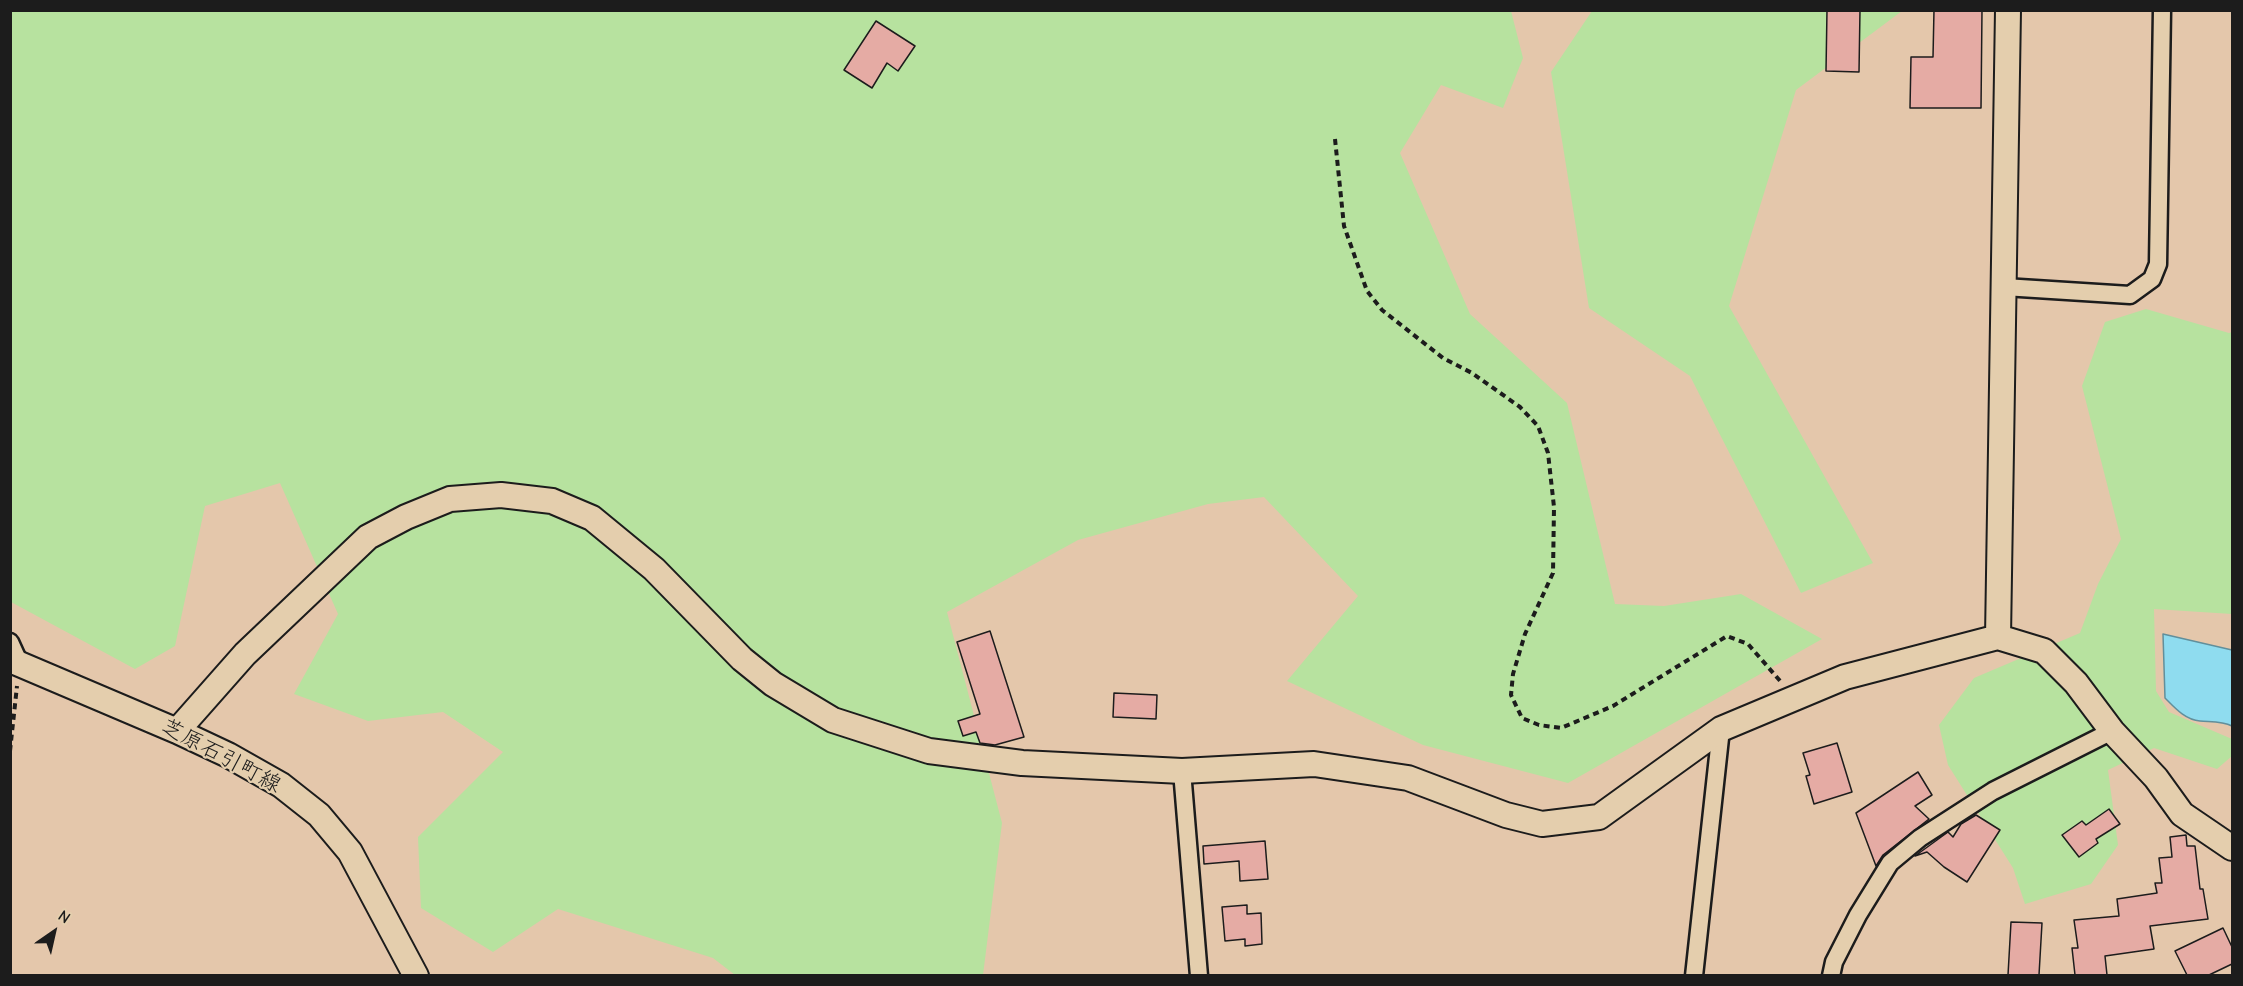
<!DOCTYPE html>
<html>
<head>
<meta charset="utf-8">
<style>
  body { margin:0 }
  #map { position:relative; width:2243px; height:986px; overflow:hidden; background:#e4c7ab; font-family:"Comic Neue",sans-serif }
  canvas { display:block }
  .frame { position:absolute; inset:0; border:12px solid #1c1c1c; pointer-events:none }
  .north { position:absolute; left:24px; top:902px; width:60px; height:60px; -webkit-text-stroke:4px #e4cead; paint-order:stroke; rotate:34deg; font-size:16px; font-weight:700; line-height:24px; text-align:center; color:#1c1c1c }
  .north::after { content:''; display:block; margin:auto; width:21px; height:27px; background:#1c1c1c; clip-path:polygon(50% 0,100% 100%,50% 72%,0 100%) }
</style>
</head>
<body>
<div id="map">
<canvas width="2243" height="986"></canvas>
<div class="frame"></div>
<div class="north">N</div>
</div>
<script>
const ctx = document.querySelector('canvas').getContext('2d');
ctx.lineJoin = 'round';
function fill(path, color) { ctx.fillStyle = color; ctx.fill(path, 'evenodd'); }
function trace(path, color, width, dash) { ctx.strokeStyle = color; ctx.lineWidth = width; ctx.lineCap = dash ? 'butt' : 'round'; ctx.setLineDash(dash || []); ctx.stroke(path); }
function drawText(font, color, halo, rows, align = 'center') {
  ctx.font = font + ' "Comic Neue","Klee One",sans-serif'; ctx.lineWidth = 4.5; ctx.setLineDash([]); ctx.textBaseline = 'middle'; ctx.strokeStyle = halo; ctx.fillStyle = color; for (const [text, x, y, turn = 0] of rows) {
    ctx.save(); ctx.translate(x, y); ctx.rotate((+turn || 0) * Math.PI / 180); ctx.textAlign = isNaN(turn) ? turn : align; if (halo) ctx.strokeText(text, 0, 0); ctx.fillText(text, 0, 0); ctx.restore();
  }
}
fill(new Path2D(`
  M10,11H1511L1523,58L1503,108L1441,85L1400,153L1470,314L1567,403L1615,604L1664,606L1741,594L1822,639L1568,783L1423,745L1287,681L1358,596L1264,497L1208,504L1078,540L947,612L1002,823L983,975H735L713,958L558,909L493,952L421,908L418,837L503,752L443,712L368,721L294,694L338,614L280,483L205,506L175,646L135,669L11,602Z
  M1592,11H1902L1796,90L1729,306L1873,563L1801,593L1690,376L1589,308L1551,72Z
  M2146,309L2229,333L2232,332V614L2154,609L2156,691L2169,712L2232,739V756L2217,769L2154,748L2108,770L2118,845L2091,884L2025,904L2013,868L1948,765L1939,725L1974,678L2080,633L2098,584L2121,539L2082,386L2105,322Z`), '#b7e29f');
const water = new Path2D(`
  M2163,634L2232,650V726C2222,721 2211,722 2200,721C2185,720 2174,707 2165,698Z`);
fill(water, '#8fdcef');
trace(water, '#618f9b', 1.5);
const building = new Path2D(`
  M1827,10H1860L1859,72L1826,71Z
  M1934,10H1982L1981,108H1910L1911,57H1933Z
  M876,21L915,46L898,71L887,63L872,88L844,70Z
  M990,631L1024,737L995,745L980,743L976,732L963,736L958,721L980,714L957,642Z
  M1114,693L1157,695L1156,719L1113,717Z
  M1837,743L1852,792L1814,804L1806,776L1810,775L1803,753Z
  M1918,772L1932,795L1915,806L1929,819L1883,855L1876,866L1856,813Z
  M2109,809L2120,824L2096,839L2098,843L2079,857L2062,835L2082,821L2086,825Z
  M1976,815L2000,830L1967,882L1944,867L1927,852L1915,856L1948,832L1953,837L1961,824Z
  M2186,835L2187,846H2195L2200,889H2203L2208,919L2150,926L2154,949L2105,956L2107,975H2075L2072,948H2078L2074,920L2119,916L2117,899L2157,893L2155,883H2162L2159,858L2172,857L2170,837Z
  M1265,841L1268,879L1240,881L1239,861L1204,864L1203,846Z
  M1247,905V914L1261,913L1262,944L1245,946V939L1225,941L1222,907Z
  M2011,922L2042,923L2039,975H2008Z
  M2223,928L2232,947V964L2209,975H2187L2175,951Z`);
fill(building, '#e5aba4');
trace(building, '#1c1c1c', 1.5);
const street = new Path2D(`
  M2004,287L2130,295L2152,279L2158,264L2162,10
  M10,642L20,664
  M1182,771L1199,976
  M1694,976L1721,729
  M1831,976L1834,962L1858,915L1890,863L1920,838L1993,791L2112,731`);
const secondary = new Path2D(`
  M1998,637L2008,10
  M10,660L177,731L228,755L281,785L319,815L350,852L416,976
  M177,731L245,654L368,537L406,517L450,499L501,495L552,501L592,518L654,569L742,659L773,684L833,720L929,751L1022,763L1182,771L1314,764L1408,778L1506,815L1542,824L1599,817L1721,729L1845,677L1998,637L2044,651L2076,683L2112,731L2156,778L2182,814L2232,848`);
trace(street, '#1c1c1c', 21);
trace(secondary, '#1c1c1c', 28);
trace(new Path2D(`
  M1335,139L1344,226L1367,291L1382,310L1443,358L1472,373L1520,407L1538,426L1548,453L1554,507L1553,573L1525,634L1513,674L1511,695L1522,718L1539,725L1561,728L1613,706L1727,636L1748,644L1781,682
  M10,751L17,686`), '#1c1c1c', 4, [6, 4.5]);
trace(street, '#e4cead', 16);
trace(secondary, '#e4cead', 24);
drawText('22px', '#1c1c1c', '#e4cead', [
  ["芝原石引町線",221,756,28]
]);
</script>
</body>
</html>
